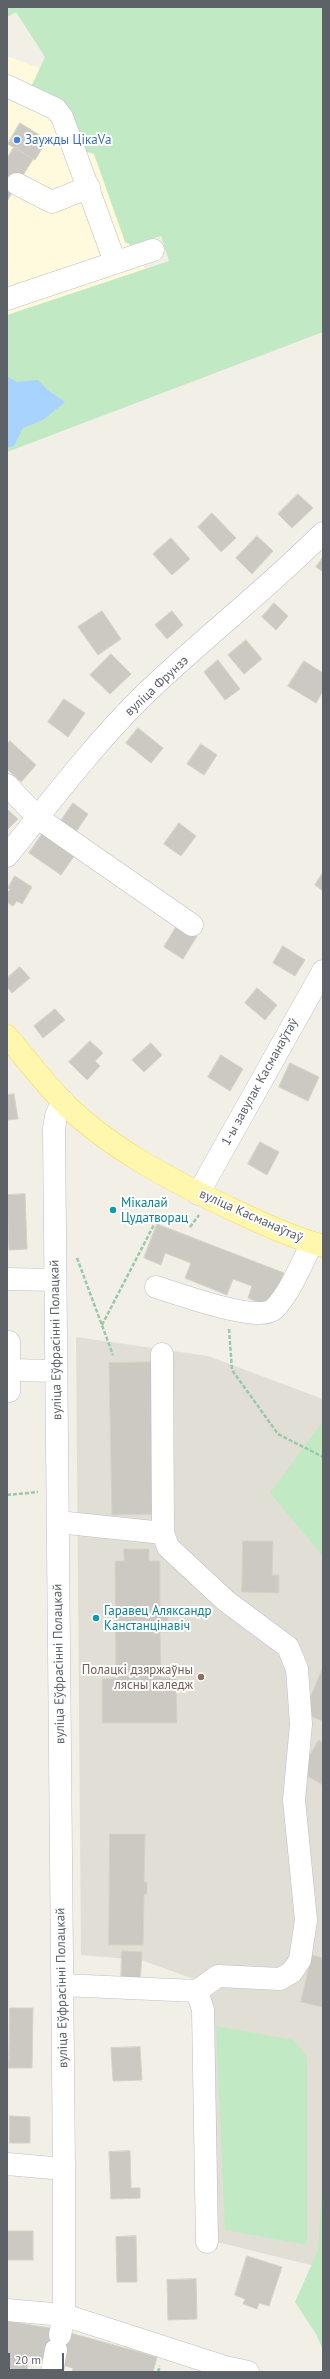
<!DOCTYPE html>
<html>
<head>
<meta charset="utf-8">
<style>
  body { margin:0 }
  #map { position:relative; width:330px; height:2379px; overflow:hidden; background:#f1efe6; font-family:"PT Sans",sans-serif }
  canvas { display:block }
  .frame { position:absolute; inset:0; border:8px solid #5d6168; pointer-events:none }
  .scale { position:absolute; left:8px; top:2353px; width:56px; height:18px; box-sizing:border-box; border:2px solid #5d6168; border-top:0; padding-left:5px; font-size:12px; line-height:14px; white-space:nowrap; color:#5d6168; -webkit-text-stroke:3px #fff; paint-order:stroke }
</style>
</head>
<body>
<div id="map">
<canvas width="330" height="2379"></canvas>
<div class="frame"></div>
<div class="scale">20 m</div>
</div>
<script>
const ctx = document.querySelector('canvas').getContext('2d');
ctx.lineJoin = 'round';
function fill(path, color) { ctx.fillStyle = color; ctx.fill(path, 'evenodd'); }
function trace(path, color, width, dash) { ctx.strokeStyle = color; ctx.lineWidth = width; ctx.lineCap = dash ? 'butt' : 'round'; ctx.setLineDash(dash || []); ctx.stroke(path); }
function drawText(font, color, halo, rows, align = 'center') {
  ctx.font = font + ' "PT Sans",sans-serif'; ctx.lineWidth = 4; ctx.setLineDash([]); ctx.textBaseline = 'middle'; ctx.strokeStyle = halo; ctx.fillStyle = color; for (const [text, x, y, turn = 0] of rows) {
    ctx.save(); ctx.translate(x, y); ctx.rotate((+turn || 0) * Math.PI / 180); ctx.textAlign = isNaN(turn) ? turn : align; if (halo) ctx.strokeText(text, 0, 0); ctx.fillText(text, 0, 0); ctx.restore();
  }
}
fill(new Path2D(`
  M7,56L72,80L102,134L146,273L7,323Z`), '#fff9dd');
fill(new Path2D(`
  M76,1337L208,1356L323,1399V2268L217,2242L208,1984L141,1960L81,1955Z`), '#e1dfd5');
fill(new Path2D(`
  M7,7H323V332L7,452V315L169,261L161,236L131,245L125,242L94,154L84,151L31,87L45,57L16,12L7,17Z
  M323,1421V1556L270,1493Z
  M216,2026L294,2040L307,2057V2245L225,2230Z
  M323,2175V2350L316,2334L295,2302L318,2250Z`), '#c1eac4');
fill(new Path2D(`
  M7,376L17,382L38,380L49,391L65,402L43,420L23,428L14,446L7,448Z`), '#a8d3ff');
const building = new Path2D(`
  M20,123L47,140L35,160L8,144Z
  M14,147L33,159L7,201V159Z
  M298,494L313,508L292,528L278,514Z
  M212,513L236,538L221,552L198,527Z
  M257,536L273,551L252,574L236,558Z
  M171,538L190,559L172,575L153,554Z
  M323,557V572L316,567Z
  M274,603L288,616L276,630L262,617Z
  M102,611L121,639L98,655L78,627Z
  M172,611L183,625L167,639L155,625Z
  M246,640L262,659L244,674L228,655Z
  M111,654L131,674L110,694L90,675Z
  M218,660L240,689L225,700L204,672Z
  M304,661L323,673V691L316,703L288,686Z
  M64,699L85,713L68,737L48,722Z
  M138,728L163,748L151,763L126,743Z
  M10,741L36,765L21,782L7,769V744Z
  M201,744L217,755L204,775L187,764Z
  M73,803L88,814L76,832L61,821Z
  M7,809L18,819L7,830Z
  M179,823L196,836L181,856L164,844Z
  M45,830L77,852L61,875L29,853Z
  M322,874L323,875V891L315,885Z
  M15,876L32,887L22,904L17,901L13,906L7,902V894L10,889L8,888Z
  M178,924L197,936L183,959L164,947Z
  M283,946L305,960L295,976L273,963Z
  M20,967L30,978L12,993L7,987V978Z
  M257,988L277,1005L265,1020L245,1003Z
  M55,1009L65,1020L43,1038L34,1026Z
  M90,1041L103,1053L95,1061L100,1066L87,1080L69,1062Z
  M151,1043L162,1055L144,1072L132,1060Z
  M221,1055L243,1069L230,1091L208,1077Z
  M290,1063L319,1077L308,1101L279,1087Z
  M14,1094L18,1119L7,1120V1095Z
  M260,1142L279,1152L267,1175L248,1164Z
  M25,1194L27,1249L9,1250L7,1195Z
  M157,1224L284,1273L270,1307L248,1298L252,1286L233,1279L227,1295L185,1278L191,1263L165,1253L161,1265L144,1258Z
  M152,1362L155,1514L112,1515L109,1363Z
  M243,1541H273L272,1575H279V1593L242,1592Z
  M124,1549H149V1561H160V1609H168V1632H160L161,1678H176L177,1723H102V1679L116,1678L115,1561H124Z
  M323,1667V1721L304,1714Z
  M319,1740L323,1743V1785L300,1772Z
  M110,1834H145L144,1882H147V1894H144L143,1945H109Z
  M122,1951L142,1952L140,1984L121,1983Z
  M312,1955L323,1958V2007L301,2002Z
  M10,2008H33L32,2068H9Z
  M140,2047L142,2080L113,2081L111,2048Z
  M10,2116L30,2117V2143H10Z
  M130,2151L131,2188H140V2198L111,2199L109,2152Z
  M7,2231H33V2260H7Z
  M136,2236L137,2282H117L116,2237Z
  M247,2256L282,2267L269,2306L259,2303L257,2309L243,2304L245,2299L235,2295Z
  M196,2279L197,2319L168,2320L167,2280Z
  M7,2321L56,2329L157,2357L153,2372H72L73,2368L28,2356L27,2371L7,2368Z`);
fill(building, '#ccc9c3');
trace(building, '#d6d2c4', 1);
const minor = new Path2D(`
  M7,86L56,109L62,117L115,262
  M17,184L52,202L89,187
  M7,299L153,250
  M7,785L38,818L192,925
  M7,856C51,801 94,744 144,695C202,639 266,590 323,533
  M198,1194L323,971
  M7,1279L55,1280
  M156,1287C176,1293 259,1324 274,1309C290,1293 302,1263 312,1243
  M7,1342H9V1391H7
  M162,1354L163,1533
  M9,1370L56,1371
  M58,1522L163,1533L168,1547L226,1601L288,1647L297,1669L301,1724L294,1800L306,1920L300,1960L292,1972L280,1979L218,1976L197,1991L62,1985
  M197,1991L203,2010L207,2242
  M7,2164L64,2169
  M7,2310L64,2315L225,2367L248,2372
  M60,2335L64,2315V2169L54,1129L56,1116L63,1101
  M52,2372L56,2350`);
const major = new Path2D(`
  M7,1036C25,1058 43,1081 62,1101C108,1147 167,1178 225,1206C257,1221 288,1236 323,1246`);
trace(minor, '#bdbfc6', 23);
trace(major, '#fdd953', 23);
trace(new Path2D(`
  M190,1227L199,1215
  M77,1258L113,1355
  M102,1325L159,1215
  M229,1329L232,1370L278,1434L323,1457
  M7,1495L38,1492
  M158,2372L160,2366`), '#98c9aa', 2.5, [4, 2]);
trace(minor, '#fff', 22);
trace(major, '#fff7ad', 22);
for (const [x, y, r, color] of [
  [17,140,4,"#3f7fe0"],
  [113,1210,4,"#0f9aa8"],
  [96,1618,4,"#0f9aa8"],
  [201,1677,4,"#8d6e63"]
]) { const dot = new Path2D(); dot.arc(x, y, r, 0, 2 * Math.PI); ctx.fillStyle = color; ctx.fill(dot); trace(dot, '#fff', 1.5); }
drawText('13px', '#366cbe', '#fff', [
  ["Заужды ЦікаVа",25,140]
], 'left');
drawText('13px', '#5d6168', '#fff', [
  ["вуліца Фрунзэ",157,686,-43],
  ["1-ы завулак Касманаўтаў",260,1082,-61],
  ["вуліца Касманаўтаў",251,1216,24],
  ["вуліца Еўфрасінні Полацкай",56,1340,-91],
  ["вуліца Еўфрасінні Полацкай",59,1664,-91],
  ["вуліца Еўфрасінні Полацкай",62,1988,-91]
]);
drawText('13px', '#0d838f', '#fff', [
  ["Мікалай",121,1203],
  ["Цудатворац",121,1218],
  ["Гаравец Аляксандр",104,1611],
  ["Канстанцінавіч",104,1626]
], 'left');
drawText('13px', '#785e54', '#fff', [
  ["Полацкі дзяржаўны",193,1670],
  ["лясны каледж",193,1685]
], 'right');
</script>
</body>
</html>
